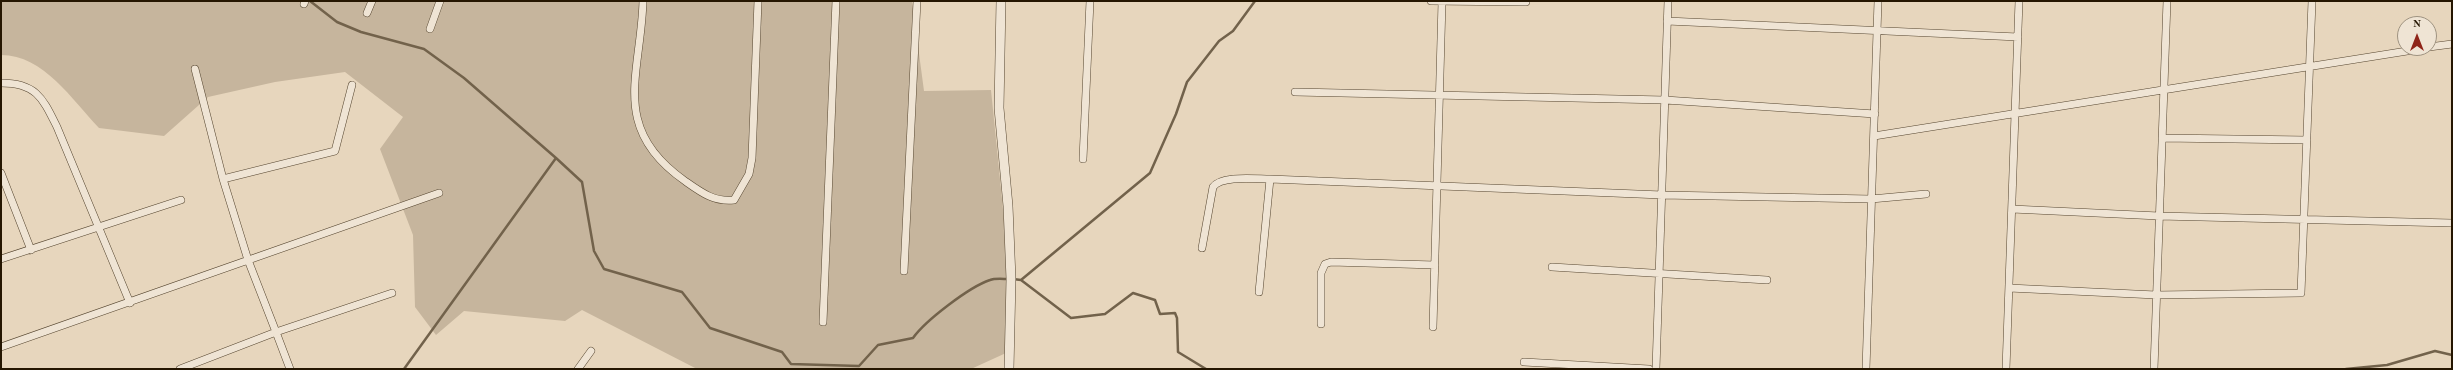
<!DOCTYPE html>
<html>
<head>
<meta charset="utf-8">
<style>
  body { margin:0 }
  #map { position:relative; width:2453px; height:370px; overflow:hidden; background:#e7d6bd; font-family:"Old Standard TT",serif }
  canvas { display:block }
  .frame { position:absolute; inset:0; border:2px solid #251601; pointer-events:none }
  .north { position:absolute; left:2397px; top:16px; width:40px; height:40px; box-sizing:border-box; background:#efe4d4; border:1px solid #9e9280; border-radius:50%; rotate:0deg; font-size:11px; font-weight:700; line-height:16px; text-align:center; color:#251601 }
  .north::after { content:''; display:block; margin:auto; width:14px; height:18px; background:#8f2418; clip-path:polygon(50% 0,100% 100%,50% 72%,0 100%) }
</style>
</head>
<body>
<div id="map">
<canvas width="2453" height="370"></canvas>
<div class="frame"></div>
<div class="north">N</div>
</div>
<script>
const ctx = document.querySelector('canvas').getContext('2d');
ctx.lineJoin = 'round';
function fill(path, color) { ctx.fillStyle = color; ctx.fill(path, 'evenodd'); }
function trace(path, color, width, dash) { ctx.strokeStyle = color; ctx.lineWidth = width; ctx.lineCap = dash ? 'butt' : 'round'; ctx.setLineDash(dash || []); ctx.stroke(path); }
fill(new Path2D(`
  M1,1H912L924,91L991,90L1006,239V353L971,369H697L582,310L565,321L464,311L436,335L415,307L413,235L380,149L403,117L345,72L275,82L208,97L164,136L99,128C72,100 44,55 1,55Z`), '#c6b59d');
trace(new Path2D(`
  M310,1L337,22L361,32L424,49L464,78L556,158L582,182L594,251L604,269L682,292L710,328L782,352L791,364L859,366L878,345L913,338C925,321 969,287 990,280C995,278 1003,279 1008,279
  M1013,279L1021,280L1071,318L1105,314L1133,293L1155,300L1160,314L1175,313L1177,318L1178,352L1206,369
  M1021,280L1150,173L1176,114L1187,82L1219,41L1233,31L1255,1
  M404,369L556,158
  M2346,369L2387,365L2435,351L2452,355`), '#72624b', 2.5);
const minor = new Path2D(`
  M643,1C641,74 609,128 685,181C702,193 714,202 734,200L749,174L752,158L758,1
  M1431,1L1526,2
  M304,4L305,1
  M367,13L372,1
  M1667,21L2018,37
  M430,29L440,1
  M2429,47L2452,44
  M1,83C37,83 43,99 57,127L130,303
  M1295,92L1665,100L1875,114
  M1874,136L2426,48
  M2162,138L2307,140
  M1083,159L1090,1
  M1,173L31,250
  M223,179L335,151L352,85
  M2012,209L2159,216L2452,223
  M1202,248L1213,187C1221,175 1256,179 1270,179
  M1,259L181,200
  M1552,267L1767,280
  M904,271L917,1
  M2009,288L2156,295L2301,293L2312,1
  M1259,292L1270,179L1662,195L1871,199L1926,194
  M823,322L836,1
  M1321,324V273L1325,264L1331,262L1435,265
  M1433,327L1442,2
  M1,347L439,193
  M1524,362L1649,369
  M180,369L276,332L248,260L223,179L195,69
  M290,369L276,332L392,293
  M578,369L591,351
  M1656,369L1668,1
  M1866,369L1878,1
  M2006,369L2019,1
  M2154,369L2167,1`);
const tertiary = new Path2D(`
  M1001,1L999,108L1008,206L1011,279L1009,369`);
trace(minor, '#564630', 8);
trace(tertiary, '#564630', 10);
trace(minor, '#efe4d4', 7);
trace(tertiary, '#efe4d4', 9);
</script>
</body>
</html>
